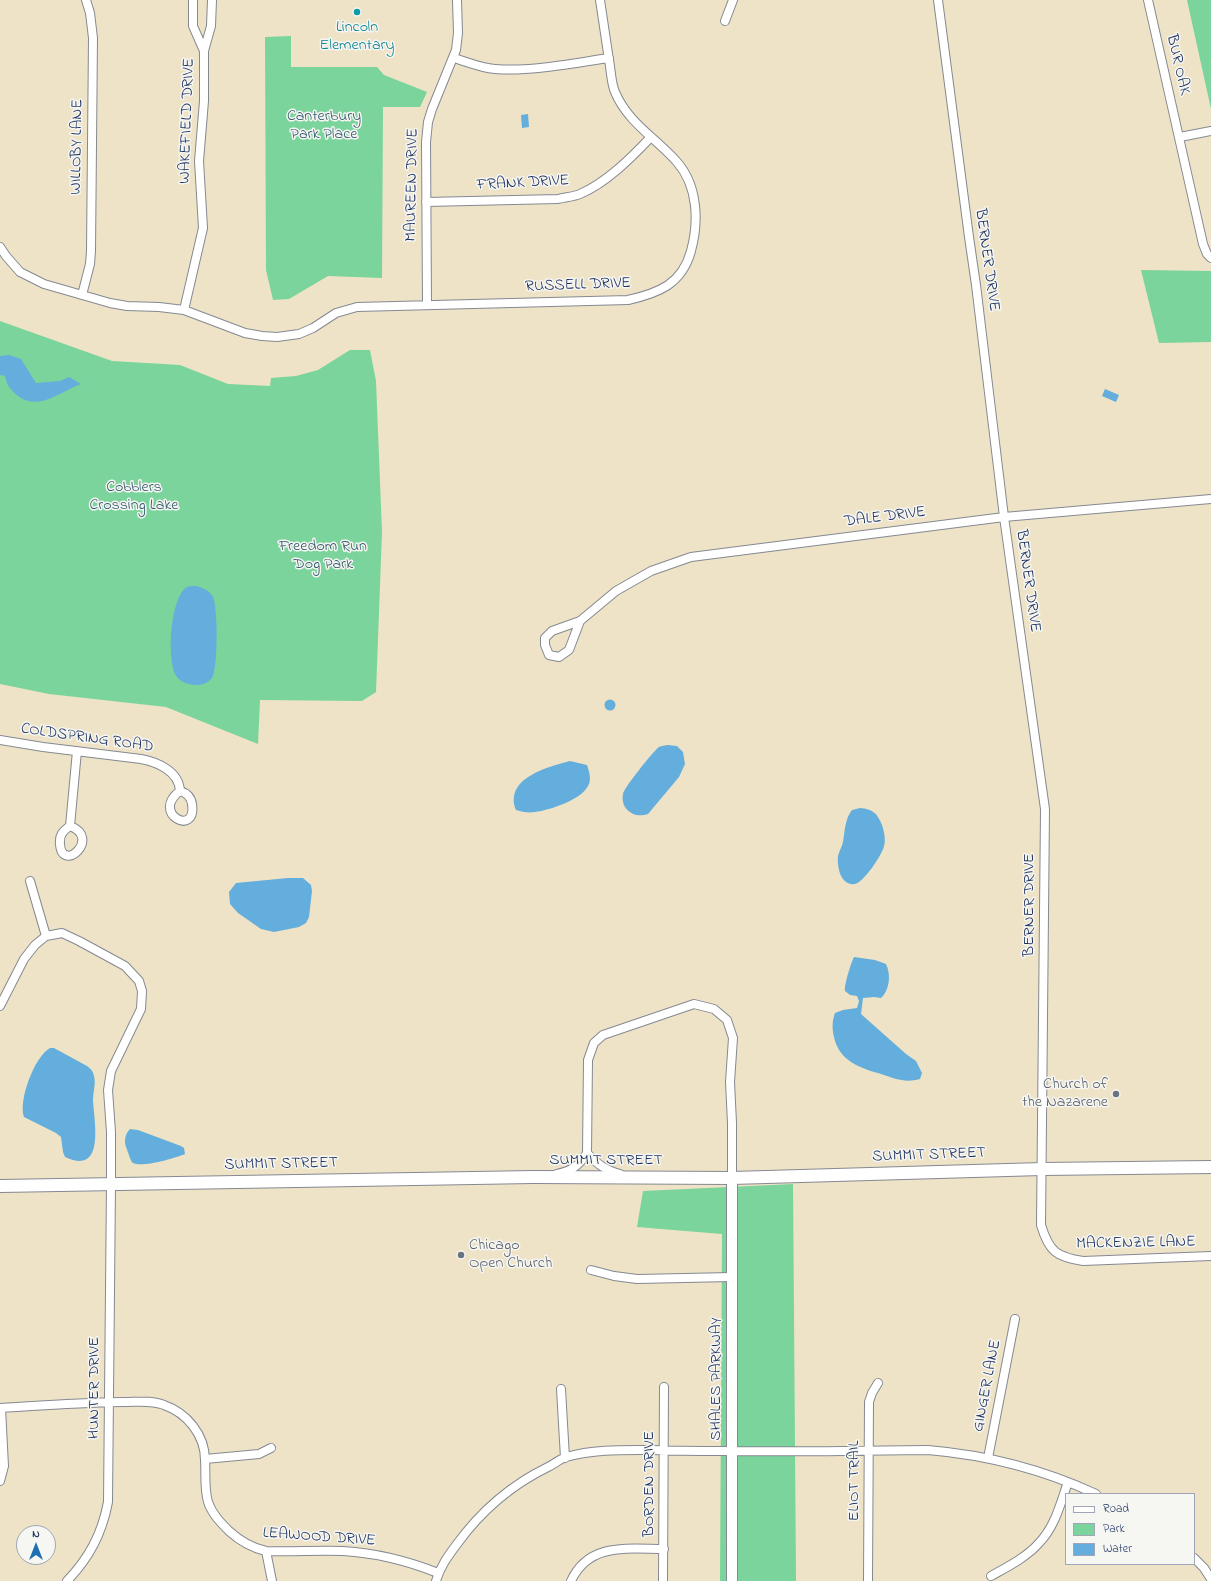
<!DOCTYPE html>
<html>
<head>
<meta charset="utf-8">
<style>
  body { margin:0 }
  #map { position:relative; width:1211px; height:1581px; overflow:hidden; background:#eee3c6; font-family:"Indie Flower",sans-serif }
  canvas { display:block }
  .legend { position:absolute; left:1065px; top:1493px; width:130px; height:72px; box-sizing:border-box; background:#f6f6f2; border:1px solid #9ea6b7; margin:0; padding:5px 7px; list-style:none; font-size:12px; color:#1b2f5e }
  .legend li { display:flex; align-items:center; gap:8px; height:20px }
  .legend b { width:20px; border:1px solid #9ea6b7 }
  .north { position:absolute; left:16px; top:1525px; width:40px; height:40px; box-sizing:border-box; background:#f6f6f2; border:1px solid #9ea6b7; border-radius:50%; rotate:0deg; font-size:11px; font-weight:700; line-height:16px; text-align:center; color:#1b2f5e }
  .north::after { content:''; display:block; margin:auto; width:14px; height:18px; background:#1f6fb2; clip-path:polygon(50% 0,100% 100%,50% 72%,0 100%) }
</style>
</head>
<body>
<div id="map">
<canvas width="1211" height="1581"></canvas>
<ul class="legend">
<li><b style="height:5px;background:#fff"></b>Road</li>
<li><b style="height:11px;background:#7ad49b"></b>Park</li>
<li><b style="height:11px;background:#63aedc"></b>Water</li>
</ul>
<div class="north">N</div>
</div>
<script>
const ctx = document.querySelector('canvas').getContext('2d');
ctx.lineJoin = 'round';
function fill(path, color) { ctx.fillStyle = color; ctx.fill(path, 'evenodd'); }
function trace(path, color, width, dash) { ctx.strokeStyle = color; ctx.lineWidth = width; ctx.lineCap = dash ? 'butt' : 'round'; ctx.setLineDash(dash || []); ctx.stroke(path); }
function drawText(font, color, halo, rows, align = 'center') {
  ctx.font = font + ' "Indie Flower",sans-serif'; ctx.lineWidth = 3; ctx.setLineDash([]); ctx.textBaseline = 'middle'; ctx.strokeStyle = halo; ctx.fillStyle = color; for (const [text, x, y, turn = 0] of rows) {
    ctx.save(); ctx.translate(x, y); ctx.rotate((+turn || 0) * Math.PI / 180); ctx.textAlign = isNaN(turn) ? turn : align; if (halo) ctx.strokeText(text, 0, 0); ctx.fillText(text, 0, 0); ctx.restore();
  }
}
fill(new Path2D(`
  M1187,0H1211V109Z
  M291,36V67H377L384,75L427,92L420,107H383L382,278L328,276L289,299L273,300L266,270L265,37Z
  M1141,270L1211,271V342L1159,343Z
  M0,321L112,361L180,365L228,384L270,386L271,378L296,376L318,370L350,350H370L376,381L382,532L376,692L362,701L260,700L258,744L166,707L49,694L0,684Z
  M793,1184L796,1581H720L722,1234L637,1227L643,1191Z`), '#7ad49b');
fill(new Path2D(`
  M528,114L529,127L522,128L521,115Z
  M9,355L21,359L36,383L60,381L69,377L81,384C61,391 39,412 18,396C10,389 7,386 5,376L0,375V356Z
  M1105,389L1119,395L1116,402L1102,396Z
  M196,586C203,588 209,590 213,597C218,607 218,669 212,678C208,683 202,685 196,685C190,685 180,682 177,677C166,662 170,597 187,587C189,586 193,586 196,586Z
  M604.5 705a5.5 5.5 0 1 1 11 0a5.5 5.5 0 1 1-11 0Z
  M668,745L677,746L683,752L685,764L679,777L648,814C634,819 620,809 623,794C623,789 655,749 659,747C661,746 666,745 668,745Z
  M570,761L587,765C589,771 592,780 588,786C581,800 550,810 535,812C528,813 523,812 516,810C504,778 548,767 570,761Z
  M860,808C873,809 877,813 882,825C884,831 886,840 884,846C882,855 864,882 855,884C840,886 837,866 838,856C839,851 842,847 843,842C845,830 845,819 852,810Z
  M288,878H303L311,885L312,891L309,917L306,923L299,927L274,932L261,929L238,913L230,904L229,892L236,883Z
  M854,957L875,960L886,964C891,974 890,990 881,998L874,997L863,998L861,1014L906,1054L916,1061L922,1073L920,1079C905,1083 896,1079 881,1074C860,1068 839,1061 834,1037C832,1029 832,1021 835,1013L843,1010L857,1008L859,1001L857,996L850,995L845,991C844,985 851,963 854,957Z
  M50,1048H54L87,1066C91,1069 93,1071 94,1076C96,1084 93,1092 93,1100C94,1121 106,1176 65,1157L63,1152L61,1137L56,1133L24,1117C18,1100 35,1056 50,1048Z
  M130,1129L138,1130L181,1146L184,1148L185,1154C175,1158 142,1168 133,1163C130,1161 128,1151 126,1147C124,1141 125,1134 130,1129Z`), '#63aedc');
const minor = new Path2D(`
  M193,0V26L204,51
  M938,0L969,237L976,285L1004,517L1045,809L1041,1225C1049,1252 1057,1257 1083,1261L1211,1256
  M1148,0L1203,244L1207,254L1211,258
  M725,21L733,0
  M454,58C467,62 481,68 495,69C531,72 574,63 609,58
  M1180,137L1211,131
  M426,202L558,199C565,197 573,197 580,194C606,183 631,158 650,138
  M0,247L6,256L20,272L44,284L110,303L127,306L159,307L184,310L245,333L262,336L277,337L299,334L313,328L336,313L357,307L628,300C659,293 682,284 691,251C699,222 698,186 677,162C656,138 628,123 615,92C611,83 611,70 609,60C606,40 603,20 600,0
  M82,295L90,264L91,251L93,38L90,13L86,0
  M427,304L426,142L428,122L432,109L456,50L458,33L457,0
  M184,310L203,228L199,161L204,101V51L211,26L212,0
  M580,621L569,650L559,657L549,655L545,645V638L552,631L580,621L616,591L651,571L691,557L1004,517L1211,499
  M0,740L43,747L141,759C157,762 179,771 180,791
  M180,791C187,793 191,797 192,804C197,838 150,813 180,791Z
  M70,826C102,838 62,874 60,844C59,835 63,831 70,826L77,751
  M30,881L46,936
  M0,1006L24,959L35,945L46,936L62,933L79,941L125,966L139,981L142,991L141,1009L111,1071L108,1090L111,1132V1184L108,1502C102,1534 89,1558 67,1581
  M587,1153L588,1060L594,1043L603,1035L694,1004L714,1009L727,1020L733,1038L730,1082L732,1123V1178
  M557,1174C571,1171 579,1166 587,1153C597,1164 605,1170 620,1174
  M591,1270L614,1276L637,1279L732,1277
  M561,1389L565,1458
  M0,1408C41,1406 83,1402 125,1402C137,1402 152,1400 164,1405C187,1413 205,1435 205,1460C206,1474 204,1488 208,1502C212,1514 221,1523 229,1531C240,1541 252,1548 266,1551C292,1552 318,1550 343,1551C376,1553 408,1561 438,1573
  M988,1458L1015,1319
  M205,1459L259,1454L271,1448
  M0,1481L4,1466L1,1408
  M266,1551L272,1581
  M1194,1558L1204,1568L1211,1579
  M991,1576C1007,1567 1027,1557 1039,1543C1055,1527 1061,1502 1068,1482
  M436,1581C440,1567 448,1556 457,1544C481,1511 511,1485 548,1467C554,1464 560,1459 566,1457C594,1449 624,1450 653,1450C677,1451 700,1451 723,1451C791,1452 860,1451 928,1450C987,1455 1042,1469 1096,1494
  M571,1581C589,1542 628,1549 664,1549
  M663,1581L664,1387
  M868,1581L869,1402L872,1393L878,1383`);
const tertiary = new Path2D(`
  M732,1178V1581`);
const secondary = new Path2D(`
  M0,1186L533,1177L732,1178L1042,1169L1211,1167`);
trace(minor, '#848992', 10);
trace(tertiary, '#848992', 12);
trace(secondary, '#848992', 14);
trace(minor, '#fff', 8);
trace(tertiary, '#fff', 10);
trace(secondary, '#fff', 12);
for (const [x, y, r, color] of [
  [357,12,4,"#0f9aa8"],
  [1116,1094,4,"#6b7280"],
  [461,1255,4,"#6b7280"]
]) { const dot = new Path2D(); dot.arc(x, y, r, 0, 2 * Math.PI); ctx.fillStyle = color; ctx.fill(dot); trace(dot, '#f6f6f2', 1.5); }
drawText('16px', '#0d838f', '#f6f6f2', [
  ["Lincoln",357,28],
  ["Elementary",357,46]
]);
drawText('16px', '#1b2f5e', '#f6f6f2', [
  ["BUR OAK",1177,65,77],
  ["WAKEFIELD DRIVE",188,121,-88],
  ["WILLOBY LANE",78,147,-89],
  ["FRANK DRIVE",523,184,-3],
  ["MAUREEN DRIVE",413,185,-89],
  ["BERNER DRIVE",986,260,82],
  ["RUSSELL DRIVE",578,286,-2],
  ["DALE DRIVE",885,518,-7],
  ["BERNER DRIVE",1027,581,82],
  ["COLDSPRING ROAD",87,739,8],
  ["BERNER DRIVE",1030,905,-90],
  ["SUMMIT STREET",929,1156,-2],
  ["SUMMIT STREET",606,1161],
  ["SUMMIT STREET",281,1165,-1],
  ["MACKENZIE LANE",1136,1244,-1],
  ["SHALES PARKWAY",717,1379,-90],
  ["GINGER LANE",988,1386,-79],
  ["HUNTER DRIVE",95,1388,-90],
  ["ELIOT TRAIL",855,1481,-90],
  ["BORDEN DRIVE",650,1484,-90],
  ["LEAWOOD DRIVE",319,1538,4]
]);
drawText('16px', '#33586d', '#f6f6f2', [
  ["Canterbury",324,117],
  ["Park Place",324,135],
  ["Cobblers",134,488],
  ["Crossing Lake",134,506],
  ["Freedom Run",323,547],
  ["Dog Park",323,565]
]);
drawText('16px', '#5b616d', '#f6f6f2', [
  ["Church of",1108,1085],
  ["the Nazarene",1108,1103],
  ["Chicago",469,1246,"left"],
  ["Open Church",469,1264,"left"]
], 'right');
</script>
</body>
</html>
